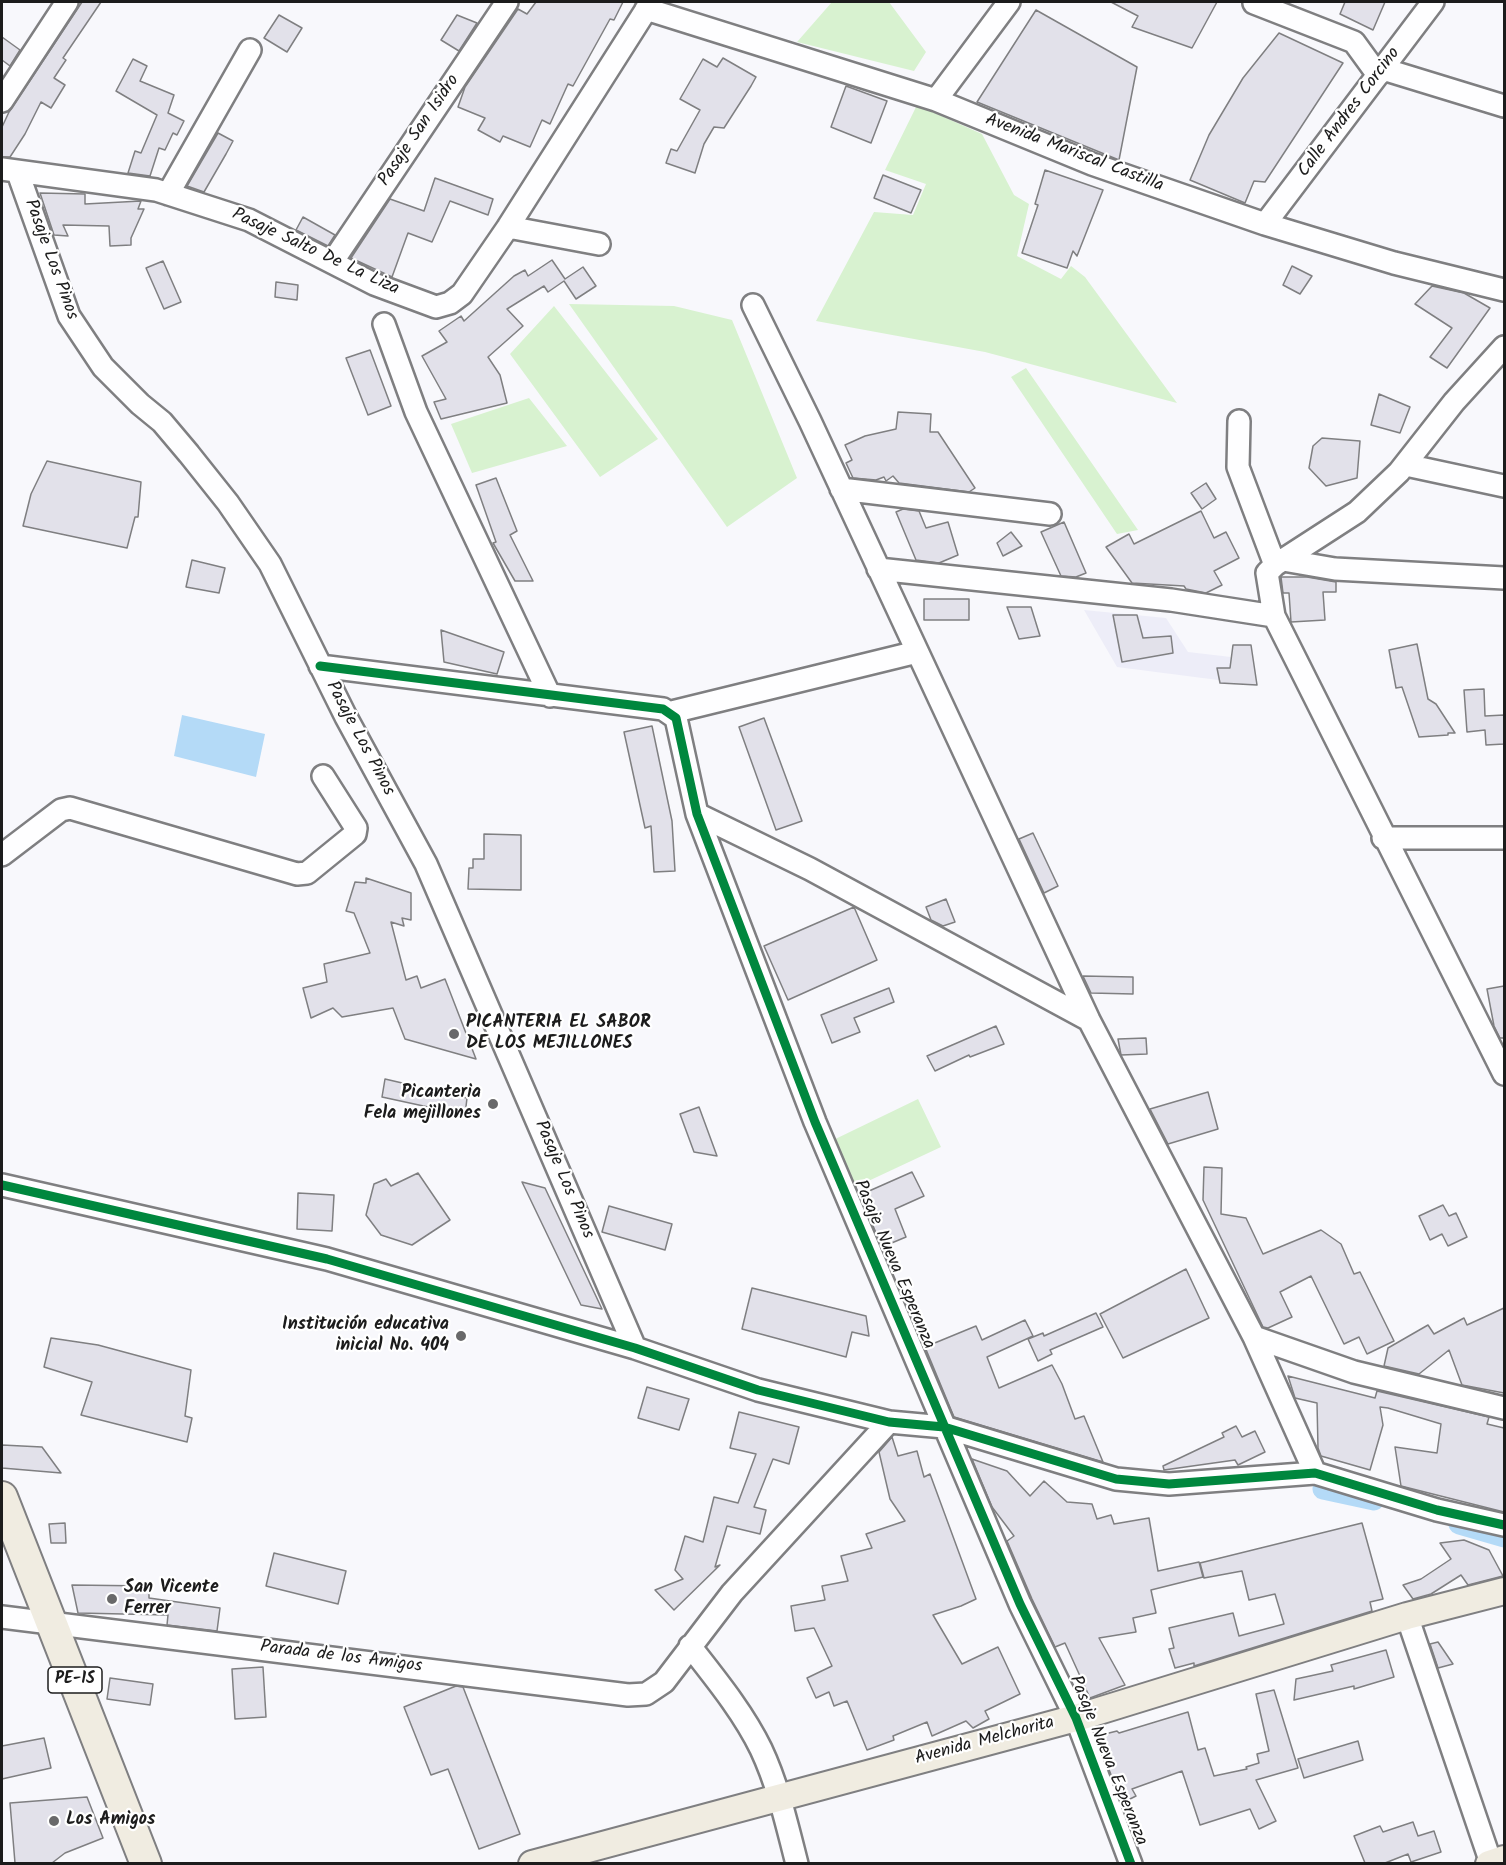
<!DOCTYPE html>
<html>
<head>
<meta charset="utf-8">
<style>
  body { margin:0 }
  #map { position:relative; width:1506px; height:1865px; overflow:hidden; background:#f8f8fc; font-family:Kalam,sans-serif }
  canvas { display:block }
  .frame { position:absolute; inset:0; border:3px solid #1c1c1c; pointer-events:none }
</style>
</head>
<body>
<div id="map">
<canvas width="1506" height="1865"></canvas>
<div class="frame"></div>
</div>
<script>
const ctx = document.querySelector('canvas').getContext('2d');
ctx.lineJoin = 'round';
function fill(path, color) { ctx.fillStyle = color; ctx.fill(path, 'evenodd'); }
function trace(path, color, width, dash) { ctx.strokeStyle = color; ctx.lineWidth = width; ctx.lineCap = dash ? 'butt' : 'round'; ctx.setLineDash(dash || []); ctx.stroke(path); }
function drawText(font, color, halo, rows, align = 'center') {
  ctx.font = font + ' Kalam,sans-serif'; ctx.lineWidth = 4.5; ctx.setLineDash([]); ctx.textBaseline = 'middle'; ctx.strokeStyle = halo; ctx.fillStyle = color; for (const [text, x, y, turn = 0] of rows) {
    ctx.save(); ctx.translate(x, y); ctx.rotate((+turn || 0) * Math.PI / 180); ctx.textAlign = isNaN(turn) ? turn : align; if (halo) ctx.strokeText(text, 0, 0); ctx.fillText(text, 0, 0); ctx.restore();
  }
}
fill(new Path2D(`
  M1084,610L1166,618L1188,652L1231,657L1233,645H1251L1257,685L1117,667Z`), '#ededf8');
fill(new Path2D(`
  M832,2H889L926,52L914,71L797,42Z
  M917,105L982,134L1014,195L1029,204L1017,256L1061,279L1071,266L1085,277L1177,403L985,352L816,321L874,212L913,215L926,184L885,170Z
  M569,304L674,306L732,320L797,478L727,527Z
  M554,306L658,439L600,477L510,354Z
  M1026,368L1138,530L1117,534L1011,377Z
  M529,398L567,446L472,473L451,424Z
  M918,1099L941,1147L847,1191L825,1144Z`), '#d8f2d0');
fill(new Path2D(`
  M182,715L265,734L256,777L174,756Z`), '#b4daf7');
trace(new Path2D(`
  M1323,1489L1374,1500
  M1459,1524L1504,1537`), '#b4daf7', 21);
const building = new Path2D(`
  M82,2H101L63,58L66,60L54,78L65,85L51,108L41,102L25,134L10,157H2V127L9,112Z
  M536,2H623L614,20L610,19L573,86L568,84L550,124L542,120L530,147L503,136L500,142L478,130L485,118L458,107L465,87L518,9L527,14Z
  M1111,2H1217L1192,48L1132,27L1138,16Z
  M1345,2H1385L1373,30L1340,14Z
  M1036,10L1137,67L1119,160L977,102Z
  M279,15L302,28L287,52L264,38Z
  M457,15L477,23L459,51L441,40Z
  M1279,33L1343,63L1265,182L1254,181L1245,203L1190,180L1209,135L1243,78Z
  M2,37L20,50L10,66L2,60Z
  M723,58L756,77L751,86L724,128L714,127L704,144L695,173L666,163L671,149L677,151L700,110L680,99L703,59L717,67Z
  M133,59L147,66L140,81L174,95L168,113L184,121L177,135L173,133L165,150L159,148L150,176L128,173L135,151L141,153L157,115L116,91Z
  M846,86L887,101L871,143L831,127Z
  M218,133L233,141L226,154L204,192L187,186Z
  M1045,170L1103,190L1077,256L1073,251L1067,268L1022,253L1038,205L1035,204Z
  M883,175L921,190L911,213L874,198Z
  M435,178L493,199L488,215L450,201L432,242L408,233L392,277L351,258L390,199L424,211Z
  M40,193L85,194V204L141,201L138,209H144L131,238V245L110,246L109,226L63,225L68,236L54,235Z
  M303,217L335,235L328,246L296,230Z
  M552,260L565,279L583,267L596,286L576,299L564,281L548,292L544,286L507,309L523,326L488,357L500,375L507,403L441,419L434,402L446,399L422,356L447,342L439,331L461,316L464,321L514,276L525,270L528,276Z
  M163,261L181,302L164,309L146,268Z
  M1292,266L1312,276L1300,294L1283,285Z
  M276,282L298,285L297,300L275,297Z
  M1432,286L1464,293L1490,308L1447,368L1430,357L1452,328L1415,304Z
  M370,350L391,406L368,415L346,358Z
  M1379,394L1410,407L1400,433L1371,425Z
  M898,412L931,414L930,432H938L975,488L969,492L899,483L893,476L886,481L884,477L876,480L853,478L846,463L852,460L845,445L865,436L896,429Z
  M1322,438L1360,441L1357,478L1326,486L1309,468L1313,446Z
  M47,461L141,482L138,517H135L127,548L23,526L31,494Z
  M496,478L517,531L510,535L533,581H515L493,543L496,542L476,485Z
  M1206,483L1216,499L1202,509L1191,493Z
  M903,509L919,511L926,528L948,522L958,555L939,563L916,560L896,512Z
  M1201,511L1214,538L1226,532L1239,558L1214,571L1222,585L1206,593L1186,589L1184,586L1132,583L1106,547L1129,534L1134,544Z
  M1064,522L1086,573L1076,577L1061,576L1041,532Z
  M1011,532L1022,546L1003,556L997,543Z
  M192,560L225,568L219,593L186,587Z
  M1281,577H1307L1336,582V592H1323L1325,620L1291,622L1289,593H1283Z
  M924,599H969V620H924Z
  M1007,607H1031L1040,636L1019,639Z
  M1113,615H1137L1143,638L1171,636L1173,653L1122,662Z
  M441,630L504,652L497,674L444,662Z
  M1417,644L1428,699L1436,704L1455,733H1448V735L1419,737L1402,687L1396,688L1389,650Z
  M1233,645H1251L1257,685L1220,683L1217,668H1230Z
  M1484,689L1485,716L1504,715V744L1486,745L1485,730L1467,732L1464,690Z
  M764,718L802,821L776,830L739,727Z
  M652,726L672,821L675,871L654,872L651,826L645,828L624,732Z
  M1033,833L1058,886L1044,893L1019,839Z
  M484,834L521,835V890L468,889L469,868H473V859H484Z
  M366,878L411,893V920L402,918L404,926L391,922L406,980L417,976L421,988L445,979L476,1059L405,1039L393,1008L342,1017L333,1008L311,1018L303,988L327,982L324,964L370,953L354,913L346,911L355,882L366,883Z
  M946,899L955,922L943,926L931,920L926,907Z
  M854,907L877,960L788,1000L764,946Z
  M1083,976L1133,977V994L1091,993Z
  M1504,986V1038H1500L1494,1026L1487,989Z
  M889,988L894,1002L854,1018L860,1032L832,1043L821,1015Z
  M996,1026L1004,1044L970,1057L969,1055L935,1071L927,1056Z
  M1146,1038L1147,1054L1121,1055L1118,1039Z
  M385,1079L467,1098L465,1115L382,1097Z
  M1208,1092L1218,1129L1168,1144L1150,1109Z
  M699,1107L717,1156L694,1152L680,1114Z
  M1204,1167L1222,1168L1221,1214L1246,1218L1263,1254L1321,1230L1341,1244L1354,1274L1360,1272L1394,1341L1367,1354L1359,1337L1344,1344L1311,1276L1280,1292L1292,1317L1268,1328L1263,1327L1203,1200Z
  M912,1172L924,1196L895,1209L906,1237L882,1247L860,1195Z
  M418,1173L450,1220L412,1245L381,1235L366,1215L374,1184L386,1179L391,1186Z
  M522,1182L545,1188L602,1309L581,1305Z
  M298,1193L334,1195L332,1231L297,1229Z
  M1443,1205L1449,1216L1456,1213L1467,1237L1448,1246L1442,1234L1430,1240L1419,1216Z
  M609,1206L672,1224L665,1250L602,1232Z
  M1186,1269L1209,1318L1123,1358L1100,1314Z
  M752,1288L866,1316L869,1336L852,1332L846,1357L742,1329Z
  M1504,1308V1393L1462,1385L1449,1350L1419,1374L1384,1366L1388,1348L1428,1325L1434,1334L1464,1318L1467,1325Z
  M1096,1313L1103,1327L1050,1350L1052,1354L1038,1361L1028,1339L1043,1333L1044,1336Z
  M1025,1320L1033,1336L987,1357L999,1388L1052,1365L1062,1384L1075,1419L1084,1416L1103,1462L954,1417L925,1347L976,1326L982,1340Z
  M51,1338L98,1345L191,1370L185,1416L192,1418L187,1442L81,1415L92,1382L44,1367Z
  M1288,1376L1375,1398L1377,1391L1489,1417L1487,1424L1504,1428V1512L1401,1486L1395,1447L1437,1453L1441,1424L1388,1408L1380,1407L1383,1425L1370,1470L1321,1456L1318,1448L1317,1403L1295,1398Z
  M647,1387L689,1399L679,1430L638,1418Z
  M739,1412L799,1427L789,1464L773,1459L754,1507L766,1510L760,1534L727,1526L715,1567L720,1565L674,1610L655,1590L683,1579L675,1570L685,1536L703,1542L714,1497L738,1503L756,1454L730,1448Z
  M1236,1426L1242,1437L1255,1431L1265,1452L1238,1465L1235,1460L1164,1470L1163,1466L1224,1437L1222,1433Z
  M892,1437L898,1456L917,1451L924,1477L930,1474L976,1599L961,1606L933,1615L962,1664L998,1647L1020,1694L985,1711L989,1719L973,1728L966,1721L932,1736L927,1722L893,1736L894,1740L867,1750L847,1701L834,1706L829,1692L816,1698L807,1678L832,1666L814,1628L795,1631L791,1606L825,1600L822,1586L848,1581L841,1556L872,1548L866,1534L905,1521L890,1499L879,1452Z
  M2,1445L42,1447L61,1473L2,1468Z
  M972,1459L1007,1471L1030,1496L1044,1481L1067,1502L1092,1504L1097,1519L1111,1515L1114,1524L1149,1518L1158,1571L1199,1562L1203,1577L1151,1590L1156,1613L1133,1618L1136,1632L1099,1638L1125,1685L1090,1698L1065,1643L1055,1647L1032,1599L1007,1541L1014,1536L992,1507Z
  M65,1523L66,1543H51L49,1524Z
  M1362,1523L1383,1599L1370,1602L1372,1611L1194,1666V1663L1175,1668L1169,1649L1174,1648L1169,1628L1233,1613L1239,1636L1284,1624L1275,1594L1249,1600L1242,1571L1204,1578L1200,1563Z
  M1464,1540L1489,1550L1503,1576L1468,1585L1461,1575L1431,1594L1413,1599L1403,1585L1421,1579L1451,1559L1440,1543Z
  M274,1553L346,1571L338,1604L266,1586Z
  M72,1585L149,1586V1598L220,1608L217,1631L167,1625L168,1615L78,1613Z
  M1438,1642L1453,1664L1438,1668L1430,1644Z
  M1386,1650L1394,1677L1354,1689V1686L1294,1700L1296,1679L1333,1671L1331,1665Z
  M263,1667L266,1717L235,1719L232,1669Z
  M110,1678L153,1684L150,1705L107,1699Z
  M456,1686L463,1687L520,1834L479,1849L448,1769L431,1775L404,1707Z
  M1274,1690L1298,1768L1256,1780L1276,1821L1259,1829L1250,1809L1200,1825L1182,1771L1132,1789L1136,1796L1122,1803L1101,1749L1104,1748L1097,1736L1117,1731L1119,1733L1188,1712L1198,1750L1205,1748L1214,1776L1247,1769L1246,1767L1259,1763L1257,1754L1269,1751L1256,1694Z
  M44,1738L51,1768L2,1779V1746Z
  M1358,1741L1363,1760L1304,1778L1298,1759Z
  M87,1797L103,1838L65,1853L52,1863H15L10,1803Z
  M1413,1822L1418,1836L1434,1831L1441,1852L1411,1862L1408,1854L1385,1863H1365L1354,1836L1380,1826L1383,1832Z`);
fill(building, '#e2e1ea');
trace(building, '#7f7f81', 1.5);
const minor = new Path2D(`
  M1254,3L1354,42L1378,75
  M646,9L936,100L1092,164L1265,224L1394,263L1504,290
  M1383,69L1504,106
  M936,100L1009,2
  M2,101L67,2
  M2,169L156,190L249,220L374,284L436,307L450,303L462,294L508,227L651,2
  M18,173L69,316L103,367L140,404L162,422L189,454L228,503L270,564L346,717L426,864L635,1348
  M168,194L250,50
  M1265,224L1433,2
  M508,227L599,244
  M333,261L507,2
  M753,305L810,421L1089,1020L1254,1337L1315,1473
  M384,324L416,412L550,696
  M1504,347L1454,402L1399,472L1357,512L1275,565L1267,573L1274,616L1504,1074
  M1239,421L1238,467L1275,565
  M1406,465L1504,486
  M841,489L1050,514
  M1283,560L1335,569L1504,578
  M878,569L1171,600L1274,616
  M320,666L663,709L676,718L697,814L815,1122L1020,1604L1076,1718L1131,1864
  M672,712L917,652
  M697,814L810,869L1089,1020
  M1383,838H1504
  M2,855L61,810L70,808L297,874L307,873L355,834L356,828L323,776
  M2,1185L327,1259L635,1348L758,1390L889,1422L944,1427L1116,1479L1169,1484L1315,1473L1437,1510L1504,1525
  M1254,1337L1354,1372L1504,1408
  M1407,1616L1491,1863
  M2,1617L628,1695L646,1694L664,1682L732,1593L889,1422
  M690,1646C715,1678 743,1712 761,1749C778,1785 787,1825 797,1864`);
const major = new Path2D(`
  M532,1864L1076,1718L1407,1616L1504,1591
  M1489,1864L1504,1859`);
const highway = new Path2D(`
  M2,1497L146,1864`);
trace(minor, '#7f7f81', 26);
trace(major, '#7f7f81', 30);
trace(highway, '#7f7f81', 34);
trace(minor, '#fefeff', 21);
trace(major, '#f0ece1', 26);
trace(highway, '#f0ece1', 30);
trace(new Path2D(`
  M320,666L663,709L676,718L697,814L815,1122L1020,1604L1076,1718L1131,1864
  M2,1185L327,1259L635,1348L758,1390L889,1422L944,1427L1116,1479L1169,1484L1315,1473L1437,1510L1504,1525`), '#00873e', 9);
for (const [x, y, r, color] of [
  [454,1034,6,"#69696a"],
  [493,1104,6,"#69696a"],
  [461,1336,6,"#69696a"],
  [112,1599,6,"#69696a"],
  [54,1821,6,"#69696a"]
]) { const dot = new Path2D(); dot.arc(x, y, r, 0, 2 * Math.PI); ctx.fillStyle = color; ctx.fill(dot); trace(dot, '#fff', 2); }
for (const [x, y, w] of [
  [75,1680,54]
]) { const box = new Path2D(); box.roundRect(x - w / 2, y - 13, w, 26, 4.5); ctx.fillStyle = '#fff'; ctx.fill(box); trace(box, '#1c1c1c', 1.5); }
drawText('bold 16px', '#1c1c1c', null, [
  ["PE-1S",75,1680]
]);
drawText('18px', '#1c1c1c', '#fff', [
  ["Calle Andres Corcino",1350,113,-53],
  ["Pasaje San Isidro",420,131,-56],
  ["Avenida Mariscal Castilla",1074,154,21],
  ["Pasaje Salto De La Liza",315,253,25],
  ["Pasaje Los Pinos",50,260,70],
  ["Pasaje Los Pinos",359,739,62],
  ["Pasaje Los Pinos",563,1180,67],
  ["Pasaje Nueva Esperanza",893,1265,67],
  ["Parada de los Amigos",341,1658,7],
  ["Avenida Melchorita",985,1742,-15],
  ["Pasaje Nueva Esperanza",1107,1761,68]
]);
drawText('bold 18px', '#1c1c1c', '#fff', [
  ["PICANTERIA EL SABOR",466,1024],
  ["DE LOS MEJILLONES",466,1045],
  ["Picanteria",481,1094,"right"],
  ["Fela mejillones",481,1115,"right"],
  ["Institución educativa",449,1326,"right"],
  ["inicial No. 404",449,1347,"right"],
  ["San Vicente",124,1589],
  ["Ferrer",124,1610],
  ["Los Amigos",66,1821]
], 'left');
</script>
</body>
</html>
